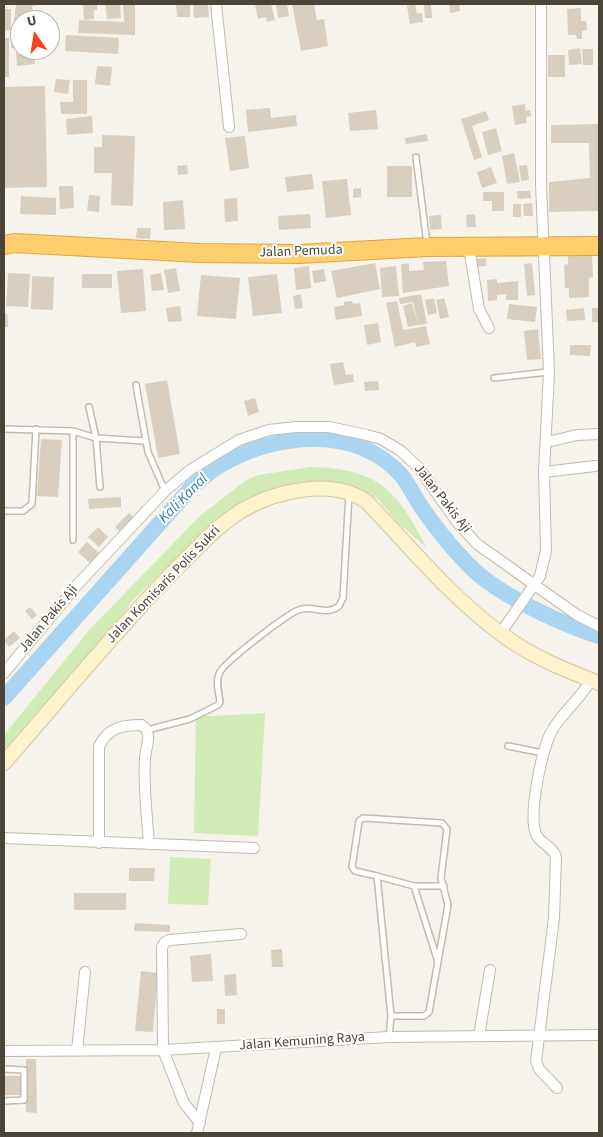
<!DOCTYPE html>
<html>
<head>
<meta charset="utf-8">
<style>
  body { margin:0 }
  #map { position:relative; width:603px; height:1137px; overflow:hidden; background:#f6f3ec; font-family:"Source Sans 3",sans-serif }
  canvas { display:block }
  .frame { position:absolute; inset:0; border:5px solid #4b4439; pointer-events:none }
  .north { position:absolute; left:10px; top:10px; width:50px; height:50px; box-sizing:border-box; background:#fff; border:1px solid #b7b4b0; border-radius:50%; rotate:347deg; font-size:14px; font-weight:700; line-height:20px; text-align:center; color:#4b4439 }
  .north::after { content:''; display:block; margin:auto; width:18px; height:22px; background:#fc3f1d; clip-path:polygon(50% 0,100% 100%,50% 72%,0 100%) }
</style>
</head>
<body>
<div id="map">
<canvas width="603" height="1137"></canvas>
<div class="frame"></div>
<div class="north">U</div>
</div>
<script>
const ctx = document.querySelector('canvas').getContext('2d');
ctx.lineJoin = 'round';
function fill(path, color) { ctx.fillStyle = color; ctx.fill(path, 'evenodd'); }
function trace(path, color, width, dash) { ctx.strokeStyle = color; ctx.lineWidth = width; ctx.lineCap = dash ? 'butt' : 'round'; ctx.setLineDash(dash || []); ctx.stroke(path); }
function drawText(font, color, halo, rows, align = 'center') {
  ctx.font = font + ' "Source Sans 3",sans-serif'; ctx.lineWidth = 4; ctx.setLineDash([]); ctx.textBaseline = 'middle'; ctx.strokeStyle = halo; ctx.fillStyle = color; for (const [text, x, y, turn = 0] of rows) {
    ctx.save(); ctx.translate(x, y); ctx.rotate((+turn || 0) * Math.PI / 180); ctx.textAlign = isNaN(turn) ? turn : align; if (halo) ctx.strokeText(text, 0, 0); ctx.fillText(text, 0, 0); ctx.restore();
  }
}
fill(new Path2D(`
  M311,467C379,469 397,490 427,548L399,524L378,499L347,485L337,483L292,485L274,489L244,501L211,524L132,601L108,635L4,752V735L91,628L200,516L245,481L258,475Z
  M265,713L258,836L194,833L196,717Z
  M170,857L211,859L208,905L168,904Z`), '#d2eab5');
trace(new Path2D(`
  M4,698L191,488C201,479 212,469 224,463C279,433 357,425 402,476C408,484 413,493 418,502C435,527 453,551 476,572C504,597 563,625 599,636`), '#a9d4f2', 16);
fill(new Path2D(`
  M16,4H37L36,6H32L33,20H20V48H11Z
  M83,4H97V10H94V19L84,20Z
  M105,4H120L121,18L107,19Z
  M123,4H135V35L78,33L79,20L124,22Z
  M176,4H190V17H177Z
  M193,4H208L209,17L194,18Z
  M255,4H271L275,20L267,22L266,17L258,19Z
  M276,4H287L289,16L278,18Z
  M292,4H314L317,20L324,19L328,46L301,51Z
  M415,4L417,14L422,13L423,22L410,24L407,6Z
  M424,4H431L432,18H425Z
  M449,4H459L460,11L450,13Z
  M581,8V21H586L587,30L582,31V39H577L576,35H568L567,9Z
  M4,9H11V30L4,31Z
  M66,35L119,38L118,54L65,51Z
  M4,38H9V77H4Z
  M580,48L582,64L569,65L568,50Z
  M582,49H593V65H583Z
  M34,51L35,64L17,66L16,52Z
  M548,55H565V77H548Z
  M97,66L112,67L110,86L95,84Z
  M56,79L70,80L68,94L54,92Z
  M73,80H87V114H61L60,102H73Z
  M45,86L47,187L4,188V87Z
  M525,104L526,111L530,110L531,116L526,117L527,123L515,125L512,106Z
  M270,108L271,118L296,115L297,126L248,132L246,110Z
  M376,110L378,129L350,131L348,113Z
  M486,111L489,120L472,126L482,157L474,160L461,119Z
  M92,116L93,133L67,135L66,119Z
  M599,124V211L549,212V182L590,178L589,143H551V125Z
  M496,128L502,151L488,155L482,132Z
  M427,134L428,141L406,144L405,138Z
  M102,135L135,136L133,206L111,205L112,173H94V147H102Z
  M245,136L249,168L230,171L225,138Z
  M514,153L520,182L507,184L502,156Z
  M187,165L188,174L178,175L177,166Z
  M527,165L529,180L521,181L519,166Z
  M387,166H412V197H387Z
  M491,167L497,183L482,188L477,172Z
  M312,174L314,189L287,192L285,177Z
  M347,179L351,215L326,218L322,181Z
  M59,186H73L74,208L60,209Z
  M361,188V197L353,198V189Z
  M517,191H530L531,198L518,199Z
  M483,192H504V211H492V201H483Z
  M89,195L100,196L99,212L87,211Z
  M21,196L56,198V215L20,214Z
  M237,198L238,221L225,222L224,199Z
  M183,200L185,229L164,230L163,202Z
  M532,203L533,216H524L523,204Z
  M513,204H521V217H513Z
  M310,214L311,228L279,230L278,216Z
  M475,214L476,227H467L466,215Z
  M441,215L442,229L430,230L429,216Z
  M137,228H151L150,239L136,238Z
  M568,256H592L593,277L589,278V297L569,298V288H565L564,265L568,264Z
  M486,258V266L475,267L474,259Z
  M446,261L449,286L403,293L401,264L409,263V271L424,270L423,262Z
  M375,263L380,289L337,298L331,271Z
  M532,263L535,295L527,296L524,264Z
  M309,266L311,288L296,290L294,268Z
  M396,266L399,296L382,297L380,268Z
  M176,268L180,291L168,293L164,270Z
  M143,269L146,311L121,313L117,271Z
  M324,269L326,281L314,283L312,271Z
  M8,273L30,274L28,307L6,306Z
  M161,273L164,290L152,291L150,275Z
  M82,274H112V288H82Z
  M277,274L282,313L253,316L248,277Z
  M201,275L240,278L236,319L197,316Z
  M32,276L54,277L53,310L31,309Z
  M497,279V283L518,281V300H506V294L497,295V300L488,301L487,280Z
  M301,294L303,308L295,309L293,296Z
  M421,294L427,324L418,325L413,302L400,304L399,298Z
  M434,298L437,313L428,315L425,300Z
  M444,298L449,317L440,319L436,300Z
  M352,301L353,304L360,303L362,316L336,320L334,307L344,305V302Z
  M397,301L403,330L426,326L430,344L416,347L415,342L395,347L386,303Z
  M412,303L418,325L408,327L403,306Z
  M509,304L537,307L535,322L507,319Z
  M180,306L182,321L168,322L166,308Z
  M584,308L585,320L567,321L566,310Z
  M592,308H599V322H592Z
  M4,313L7,314L8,327H4Z
  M378,323L381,342L367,345L364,325Z
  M538,329L541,359L527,360L524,331Z
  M570,345H591L590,356L570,355Z
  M343,362L346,375L353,374L354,382L334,385L330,364Z
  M167,380L180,454L158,458L145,384Z
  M378,381L379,390L365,391L364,382Z
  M255,398L259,412L248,416L244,401Z
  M41,439L62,440L58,497L37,496Z
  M121,497V507L89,509L88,499Z
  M129,513L135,519L121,533L115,527Z
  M98,527L108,537L99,547L88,537Z
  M87,542L100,554L91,564L78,552Z
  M30,607L37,615L32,619L25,611Z
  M14,631L20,638L9,647L4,640Z
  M129,868H155L154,881H129Z
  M74,893H126V910H74Z
  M135,923L170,925V932L134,931Z
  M282,949L283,967H272L271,950Z
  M211,954L213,981L192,982L190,956Z
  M141,971L158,973L153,1032L135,1031Z
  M236,974L237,995L225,996L224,975Z
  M217,1009H225V1024H217Z
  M26,1059H36L37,1113L26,1112Z
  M4,1076H23V1095H4Z`), '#d8cfc1');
const lane = new Path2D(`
  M416,157L427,244
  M494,378L548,372
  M136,385L148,452L165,491
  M89,407L96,438L100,487
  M4,429L73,431L96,438L145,441
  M4,511H23L32,504L36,429
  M73,540V431
  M147,730L190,719L218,705L220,702C219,693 215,681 220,672C225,662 291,610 302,609C315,606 327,616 339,606L343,598L349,494
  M508,746L543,753
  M377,876L414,886H444
  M414,886L438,962
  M389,1037L391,1016L377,876L355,871L352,867L359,821L363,818L442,823L447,829L441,878L448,905L429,1012L424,1016H391
  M4,1069L24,1070V1100L4,1101`);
const street = new Path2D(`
  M216,4L229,127
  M469,247L479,309L489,328
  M547,442L577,435L599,434
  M544,472L595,466
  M500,634L540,576L546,551L544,472L549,372L541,184V4
  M4,673L77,585L165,491L190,470L239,440L269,430L296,427H329L367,435L381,439L401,451L419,468L457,522L477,544L577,615L599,626
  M4,838L254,848
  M99,843V746C109,727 122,725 142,725C153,733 146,747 145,758C143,786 147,815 149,844
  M479,1036L490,970
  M4,1051L163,1050L389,1037L599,1035
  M77,1051L85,972
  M557,1088L539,1069L536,1061L554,918L556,857C553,846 540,844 536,834C528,815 542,746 553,729C564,711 580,699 591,680
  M200,1123L184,1103L163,1050L162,947L165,942L170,940L241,934
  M197,1133L216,1048`);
const secondary = new Path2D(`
  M4,763C59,700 112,635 170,575C193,553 214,528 241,511C275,491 332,477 367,502C410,547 450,596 500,633C530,656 565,670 599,683`);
const highway = new Path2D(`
  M4,245L14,243L200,253L299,254L427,247L599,246`);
trace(lane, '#c2bbae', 8);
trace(street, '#c2bbae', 12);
trace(secondary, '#d6c79b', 16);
trace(highway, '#e0a43c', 20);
trace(lane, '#fff', 5);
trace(street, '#fff', 10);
trace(secondary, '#fff3cd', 14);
trace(highway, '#ffcf6e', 18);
drawText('14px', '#4b4439', '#fff', [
  ["Jalan Pemuda",301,252,-2],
  ["Jalan Pakis Aji",442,499,52],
  ["Jalan Komisaris Polis Sukri",164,585,-46],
  ["Jalan Pakis Aji",49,619,-50],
  ["Jalan Kemuning Raya",302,1042,-4]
]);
drawText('italic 15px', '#2e7ab2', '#fff', [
  ["Kali Kanal",184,499,-45]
]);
</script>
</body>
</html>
